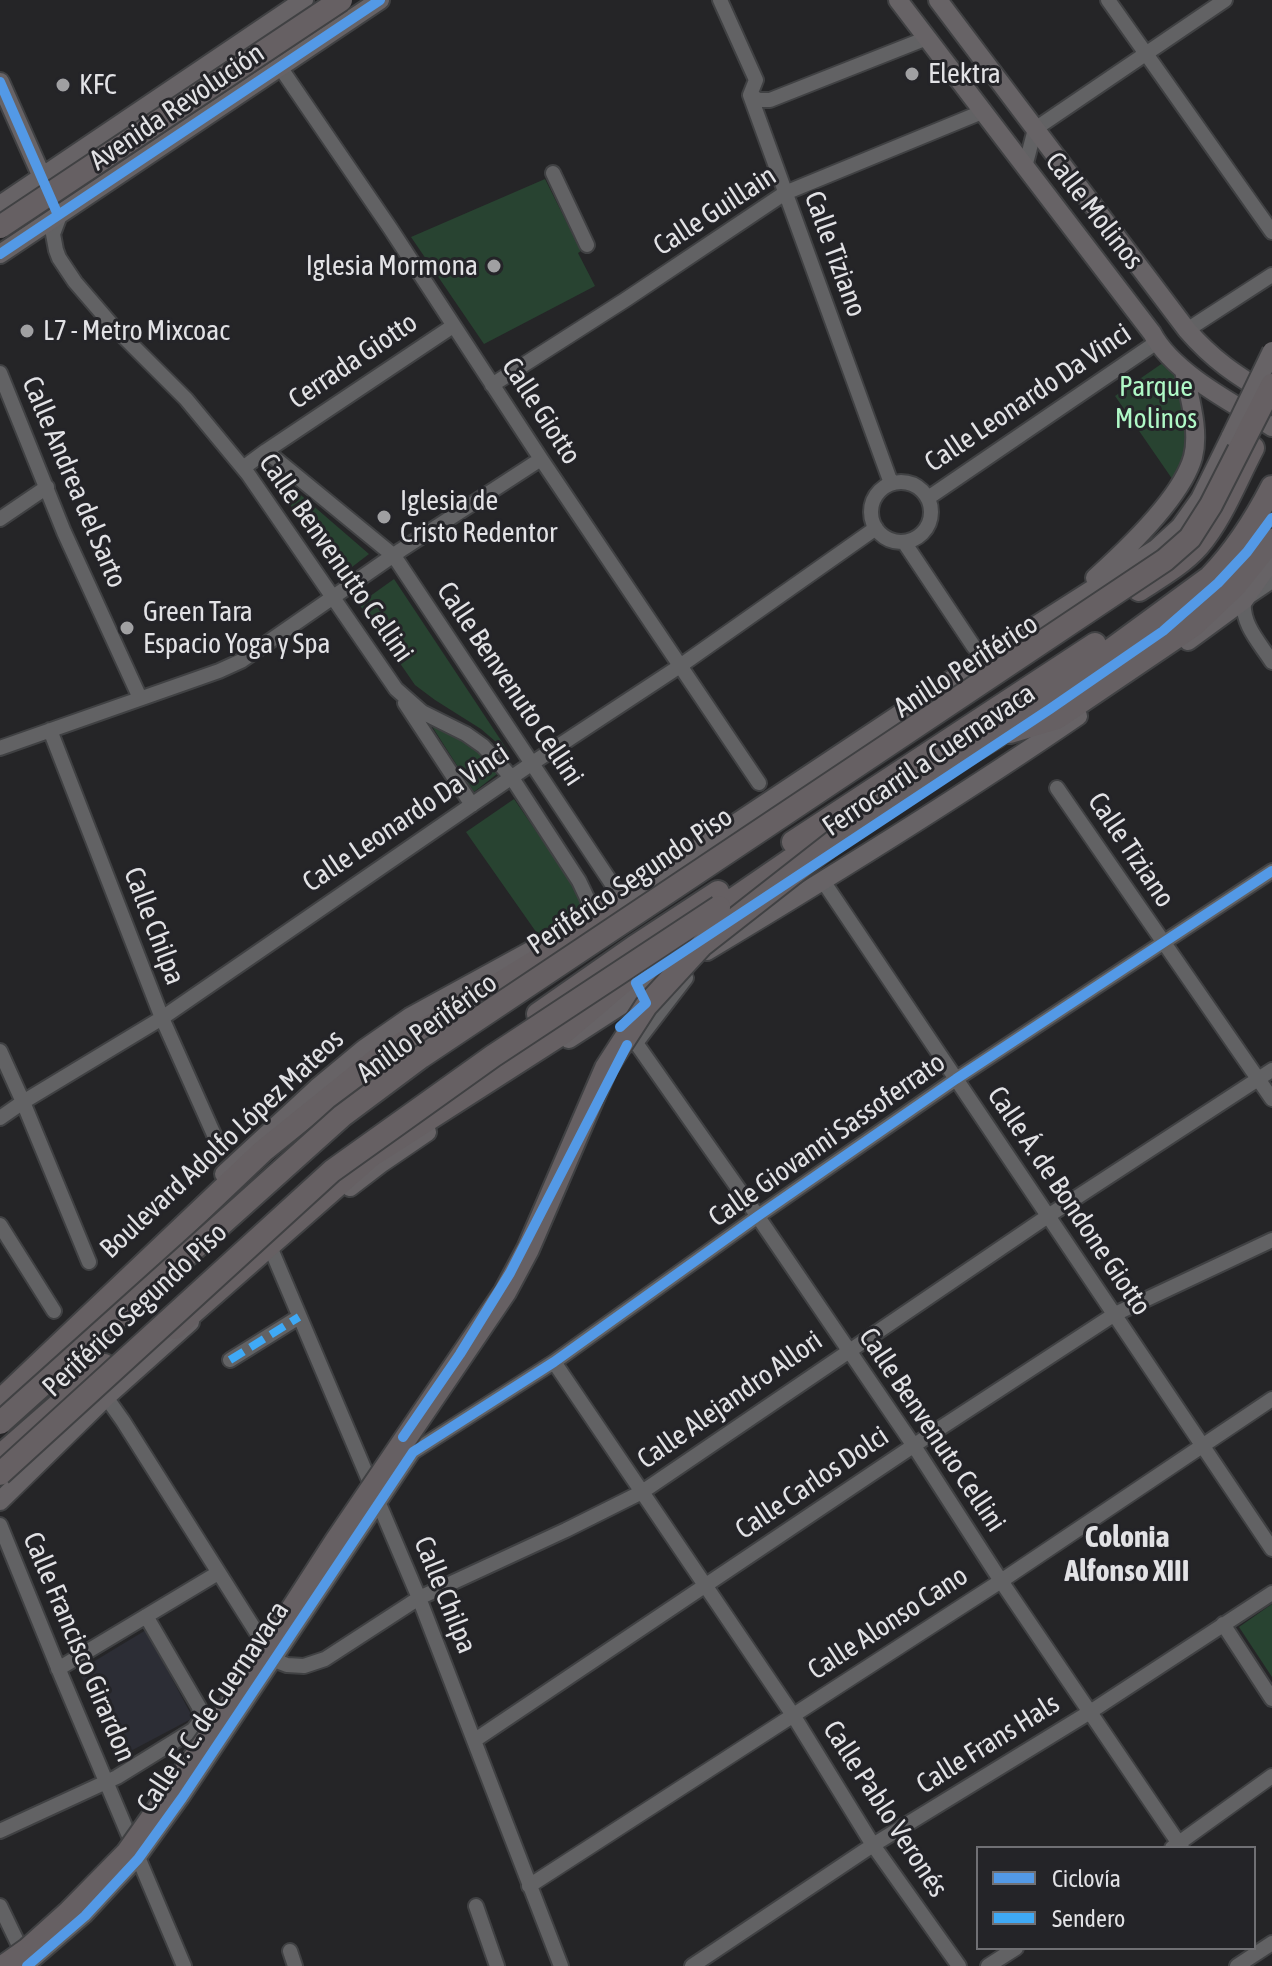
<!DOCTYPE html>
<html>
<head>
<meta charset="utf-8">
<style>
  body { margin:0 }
  #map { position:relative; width:1272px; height:1966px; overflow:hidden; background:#252527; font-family:"Asap Condensed",sans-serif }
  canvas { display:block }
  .legend { position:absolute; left:976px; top:1846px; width:280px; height:104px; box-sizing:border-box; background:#242428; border:2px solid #707074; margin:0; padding:10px 14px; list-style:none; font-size:24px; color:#e2e2e5 }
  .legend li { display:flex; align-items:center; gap:16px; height:40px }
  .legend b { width:40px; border:2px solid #707074 }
</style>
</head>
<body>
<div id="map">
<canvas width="1272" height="1966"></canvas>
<ul class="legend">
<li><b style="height:10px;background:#5399e6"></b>Ciclovía</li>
<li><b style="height:10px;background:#3fa9f5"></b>Sendero</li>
</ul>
</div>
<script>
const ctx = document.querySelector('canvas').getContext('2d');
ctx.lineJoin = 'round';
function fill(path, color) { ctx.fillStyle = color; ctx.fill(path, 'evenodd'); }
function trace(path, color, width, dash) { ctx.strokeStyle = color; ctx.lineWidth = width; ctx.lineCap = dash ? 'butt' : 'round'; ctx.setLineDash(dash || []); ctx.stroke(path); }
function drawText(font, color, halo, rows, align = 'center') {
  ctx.font = font + ' "Asap Condensed",sans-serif'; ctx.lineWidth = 6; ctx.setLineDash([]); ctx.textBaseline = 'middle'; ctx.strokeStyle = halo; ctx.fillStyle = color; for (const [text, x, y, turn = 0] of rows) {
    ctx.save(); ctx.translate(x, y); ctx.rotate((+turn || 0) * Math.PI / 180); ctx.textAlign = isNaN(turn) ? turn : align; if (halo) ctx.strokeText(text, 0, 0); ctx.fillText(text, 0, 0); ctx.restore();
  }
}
fill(new Path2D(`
  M146,1630L193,1718L125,1754L78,1671Z`), '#2c2d35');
fill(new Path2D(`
  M545,179L581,251L578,253L595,286L484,344L411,237Z
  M1167,360L1182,380L1189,454L1175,483L1115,396Z
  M280,477L369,554L339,577L274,481Z
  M394,579L510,754L481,729L435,700L415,685L359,604Z
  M426,717L478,752L497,774L474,792Z
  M514,799L574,886L581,901L582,912L571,924L541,939L466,832Z
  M1272,1604V1677L1239,1627Z`), '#284331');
const minor = new Path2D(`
  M720,0L756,80L750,95L891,483
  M1108,0L1272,232
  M280,67L390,228L541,459L759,783
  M750,95L759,100H770L927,38
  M1025,167L1035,129L1225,0
  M553,173L587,245
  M58,215L59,218L53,234L56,250L59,258L75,282L112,325L186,399L248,474L396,689L422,712L466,734L483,746L496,760L512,778L579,881L588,900L591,918
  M1187,330L1272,275
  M0,373L64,532L140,698
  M492,385L625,300L785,193L982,112
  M266,451L394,556L622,899
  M243,468L266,451L453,326
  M871 512a30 30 0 1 1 60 0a30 30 0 1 1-60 0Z
  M928,498L1157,342
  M0,519L47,487
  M904,542L974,647
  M1272,581L1244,600C1241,624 1260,643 1272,662
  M405,703L472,805
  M50,730L162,1018L215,1137
  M0,748L219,671L241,661L401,550L541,459
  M1057,788L1272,1099
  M823,881L1272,1549
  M636,1043L752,1208L914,1446L1001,1581L1182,1848
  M627,1045L636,1043L686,978
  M0,1051L23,1102L89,1262
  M0,1118L23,1102L162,1018L531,764L680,666L876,528
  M0,1225L54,1311
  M271,1249L419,1598L561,1966
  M230,1360L299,1317
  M554,1362L793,1715L873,1845L959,1966
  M106,1397L123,1421L274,1660L287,1665L304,1666L325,1659L419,1598L566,1530L642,1492L1048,1216L1272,1070
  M0,1525L61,1675L184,1966
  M1223,1624L1272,1699
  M58,1669L218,1573
  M475,1740L922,1440L1115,1314L1272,1240
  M0,1831L117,1777L193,1730L201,1720L199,1707L146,1616
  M1172,1848L1272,1776
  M529,1886L1001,1581L1272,1399
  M0,1906L26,1960
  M476,1906L497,1966
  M290,1951L295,1966
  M27,1966L85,1916L138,1859L182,1798L413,1452L554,1362L758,1216L956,1079L1272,871
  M692,1966L873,1845L1090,1712L1272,1593
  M988,1966L1016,1948
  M1237,1966L1272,1943`);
const major = new Path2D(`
  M898,0L1152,333C1173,373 1234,404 1272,427
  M938,0L1187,330C1213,360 1235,374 1267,394
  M0,82L46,186
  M0,205L304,0
  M0,254L380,0
  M1095,578C1126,550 1182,497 1193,457C1200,430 1189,397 1184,370
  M1188,641L1244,600L1272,560
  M707,951C832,876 957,799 1078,716
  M569,1039L668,975
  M224,1174L317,1088L364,1049L410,1017L607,909L966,670L1157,548L1180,527L1200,499L1231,436
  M350,1187L380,1164L427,1132
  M0,1501L106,1397L190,1322`);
const highway = new Path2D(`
  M1139,590C1159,577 1182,564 1198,546C1222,518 1236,480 1253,448
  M1010,732L1057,718L1193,626L1235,586L1272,540
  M860,818L997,736L1049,695L1210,577C1236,550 1255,520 1272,487
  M793,842L1095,644
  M706,918L789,861L824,840
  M576,932L607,909
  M538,1014L634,947L718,892
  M175,1328L371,1156L563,1033L637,970
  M0,1401L263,1151L377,1059L544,956L602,930
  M0,1456L104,1365`);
trace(minor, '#404143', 18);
trace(major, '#404143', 22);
trace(highway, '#404143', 26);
trace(minor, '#626264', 14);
trace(major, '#676366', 18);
trace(highway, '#666063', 22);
const majorBridge = new Path2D(`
  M1231,436L1272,351`);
const highwayBridge = new Path2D(`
  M0,227L341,0
  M0,1423L342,1116L421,1057L1165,560L1190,538L1211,505L1272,385
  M0,1474L332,1171L493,1056L719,907
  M4,1966L28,1949L68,1913L127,1853L216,1727L336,1541L505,1292L528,1249L606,1068L646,1006L702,945L877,808`);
trace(majorBridge, '#404143', 22, []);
trace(highwayBridge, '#404143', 26, []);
trace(majorBridge, '#676366', 18);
trace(highwayBridge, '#666063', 22);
trace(new Path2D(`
  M230,1360L299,1317`), '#3fa9f5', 8, [16, 8]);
trace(new Path2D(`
  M0,82L58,215
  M0,254L380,0
  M620,1027L646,1003L636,983L1050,709L1163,631L1218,583L1247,552L1272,518
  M403,1437L460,1354L510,1273L627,1045
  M27,1966L85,1916L138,1859L182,1798L413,1452L554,1362L758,1216L956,1079L1272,871`), '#5399e6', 10);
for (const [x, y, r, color] of [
  [912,74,8,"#a0a0a2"],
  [63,85,8,"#a0a0a2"],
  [494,266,8,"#a0a0a2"],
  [27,331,8,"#a0a0a2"],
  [384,517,8,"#a0a0a2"],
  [127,628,8,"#a0a0a2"]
]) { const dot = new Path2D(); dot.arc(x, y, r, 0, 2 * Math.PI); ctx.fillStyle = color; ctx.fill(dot); trace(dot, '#242428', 3); }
drawText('28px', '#e2e2e5', '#242428', [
  ["Elektra",928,74],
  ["KFC",79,85],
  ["Iglesia Mormona",478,266,"right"],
  ["L7 - Metro Mixcoac",43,331],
  ["Iglesia de",400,501],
  ["Cristo Redentor",400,533],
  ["Green Tara",143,612],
  ["Espacio Yoga y Spa",143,644]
], 'left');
drawText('28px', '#e2e2e5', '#242428', [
  ["Avenida Revolución",177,107,-34],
  ["Calle Guillain",715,211,-33],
  ["Calle Molinos",1094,211,52],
  ["Calle Tiziano",835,254,70],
  ["Cerrada Giotto",353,361,-34],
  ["Calle Leonardo Da Vinci",1028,398,-34],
  ["Calle Giotto",541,411,57],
  ["Calle Andrea del Sarto",74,482,67],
  ["Calle Benvenutto Cellini",336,558,55],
  ["Anillo Periférico",966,666,-33],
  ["Calle Benvenuto Cellini",510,684,56],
  ["Ferrocarril a Cuernavaca",929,760,-34],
  ["Calle Leonardo Da Vinci",406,818,-34],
  ["Calle Tiziano",1131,850,56],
  ["Periférico Segundo Piso",630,881,-34],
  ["Calle Chilpa",154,926,69],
  ["Anillo Periférico",427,1028,-36],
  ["Calle Giovanni Sassoferrato",827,1140,-35],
  ["Boulevard Adolfo López Mateos",222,1144,-43],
  ["Calle Á. de Bondone Giotto",1069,1201,56],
  ["Periférico Segundo Piso",135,1310,-43],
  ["Calle Alejandro Allori",730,1400,-35],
  ["Calle Benvenuto Cellini",932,1430,56],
  ["Calle Carlos Dolci",812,1483,-34],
  ["Calle Chilpa",445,1595,68],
  ["Calle Alonso Cano",888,1623,-33],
  ["Calle Francisco Girardon",79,1647,67],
  ["Calle F. C. de Cuernavaca",213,1707,-56],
  ["Calle Frans Hals",988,1744,-32],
  ["Calle Pablo Veronés",885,1809,57]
]);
drawText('28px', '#aff8c6', '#242428', [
  ["Parque",1156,387],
  ["Molinos",1156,419]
]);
drawText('bold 30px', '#e2e2e5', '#242428', [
  ["Colonia",1127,1538],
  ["Alfonso XIII",1127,1572]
]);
</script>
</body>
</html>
